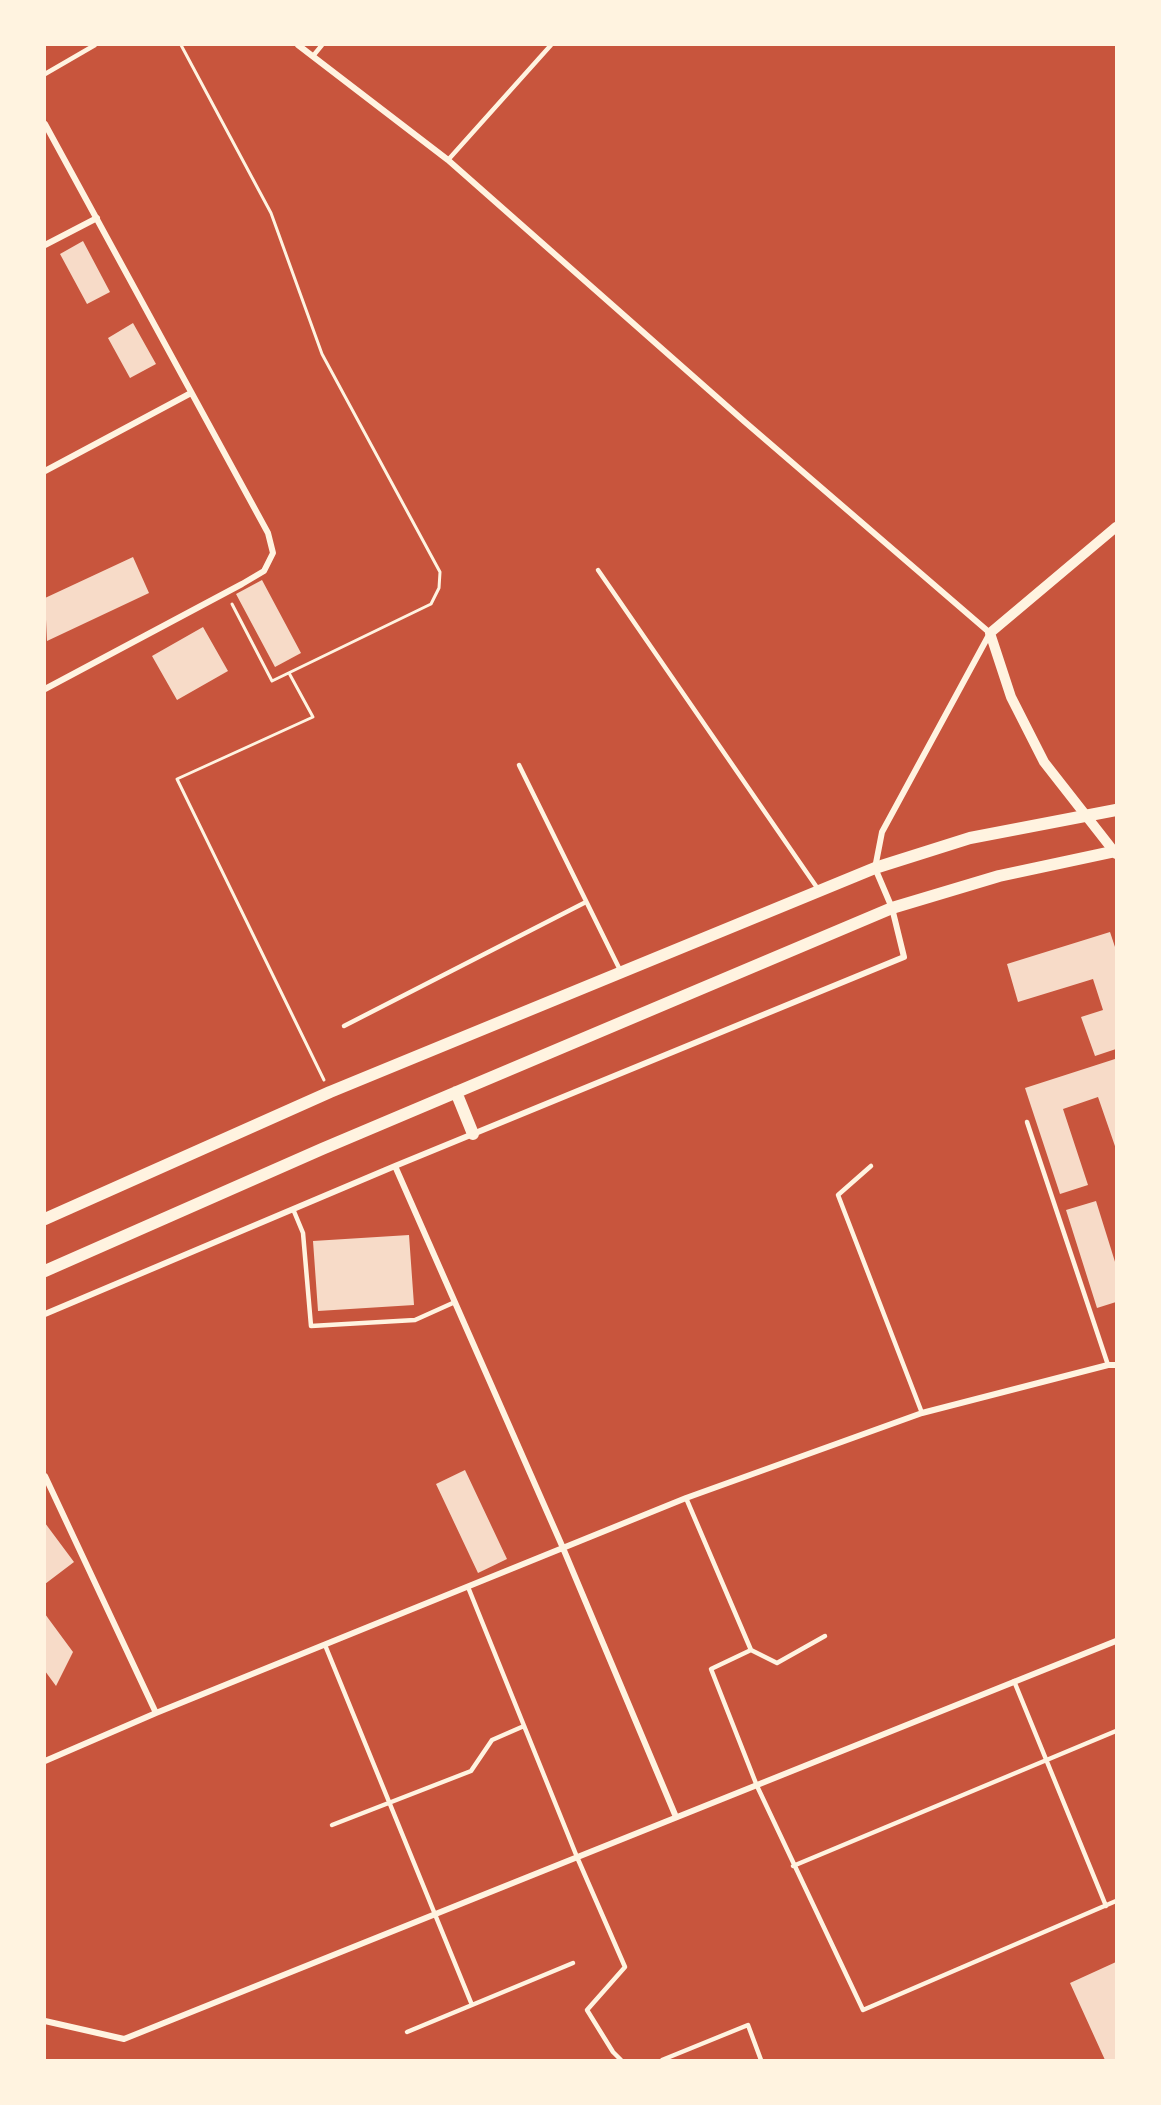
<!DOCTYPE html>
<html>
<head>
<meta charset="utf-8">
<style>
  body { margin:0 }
  #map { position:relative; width:1161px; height:2105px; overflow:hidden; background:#c8553d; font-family:"Open Sans",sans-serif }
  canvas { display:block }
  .frame { position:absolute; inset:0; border:46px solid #fff3e0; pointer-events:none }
</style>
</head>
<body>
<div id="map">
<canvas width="1161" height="2105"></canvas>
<div class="frame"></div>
</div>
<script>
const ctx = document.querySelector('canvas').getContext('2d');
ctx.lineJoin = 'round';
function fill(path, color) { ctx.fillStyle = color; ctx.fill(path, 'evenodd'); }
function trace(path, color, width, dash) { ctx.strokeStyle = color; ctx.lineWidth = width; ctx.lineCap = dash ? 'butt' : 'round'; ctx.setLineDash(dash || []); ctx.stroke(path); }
fill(new Path2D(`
  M83,241L110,292L87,304L60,254Z
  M133,323L156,364L130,378L108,338Z
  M133,557L149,593L47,641L45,598Z
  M262,580L301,653L275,667L236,594Z
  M203,627L228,671L177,700L152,656Z
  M1110,932L1116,950V1049L1095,1056L1081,1017L1103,1010L1093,979L1018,1002L1007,964Z
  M1115,1059L1116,1149L1098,1097L1063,1109L1088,1185L1060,1194L1025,1088Z
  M1096,1201L1116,1265V1302L1097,1308L1066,1210Z
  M409,1235L414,1305L318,1311L313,1241Z
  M465,1470L507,1559L478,1573L436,1484Z
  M45,1523L74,1562L45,1584Z
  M45,1614L73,1652L56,1686L45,1671Z
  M1116,1962V2060H1105L1070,1983Z`), '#f7dbc8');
trace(new Path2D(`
  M181,45L271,213L322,354L440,572L439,588L431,604L272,681L232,604
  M289,673L313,717L177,779L324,1080`), '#fff3e0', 3);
trace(new Path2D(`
  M313,56L322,45
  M45,74L95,45
  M448,160L551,45
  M598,570L818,889
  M519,765L621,972
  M344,1026L584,903
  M1027,1122L1108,1365
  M871,1166L838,1195L922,1413
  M293,1209L303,1233L311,1326L415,1320L455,1302
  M686,1498L751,1650L711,1669L757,1786L863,2010L1116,1901
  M468,1587L577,1857L625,1967L587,2010L613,2052L621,2060
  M325,1645L472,2005
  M751,1650L777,1663L825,1636
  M1014,1681L1106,1906
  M332,1825L471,1771L492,1740L524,1726
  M793,1866L1116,1731
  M407,2032L573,1963
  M662,2060L748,2025L761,2060`), '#fff3e0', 4.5);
trace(new Path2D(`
  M45,124L268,533L273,553L264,571L242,584L45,689
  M45,245L97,218
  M45,471L191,393
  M395,1166L563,1548L676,1817
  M45,1314L395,1166L904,957L892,908L875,868L882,832L990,633L745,422L448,160L298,45
  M45,1476L156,1713
  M45,1761L156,1713L686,1498L922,1413L1108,1365H1116
  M45,2021L124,2039L1116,1641`), '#fff3e0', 6);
trace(new Path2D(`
  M1116,527L990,633L1011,697L1044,762L1116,854`), '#fff3e0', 10);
trace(new Path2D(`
  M456,1092L473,1134
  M45,1219L330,1092L875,868L970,838L1116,810
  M45,1271L322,1149L892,908L999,876L1116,851`), '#fff3e0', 12);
</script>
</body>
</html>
